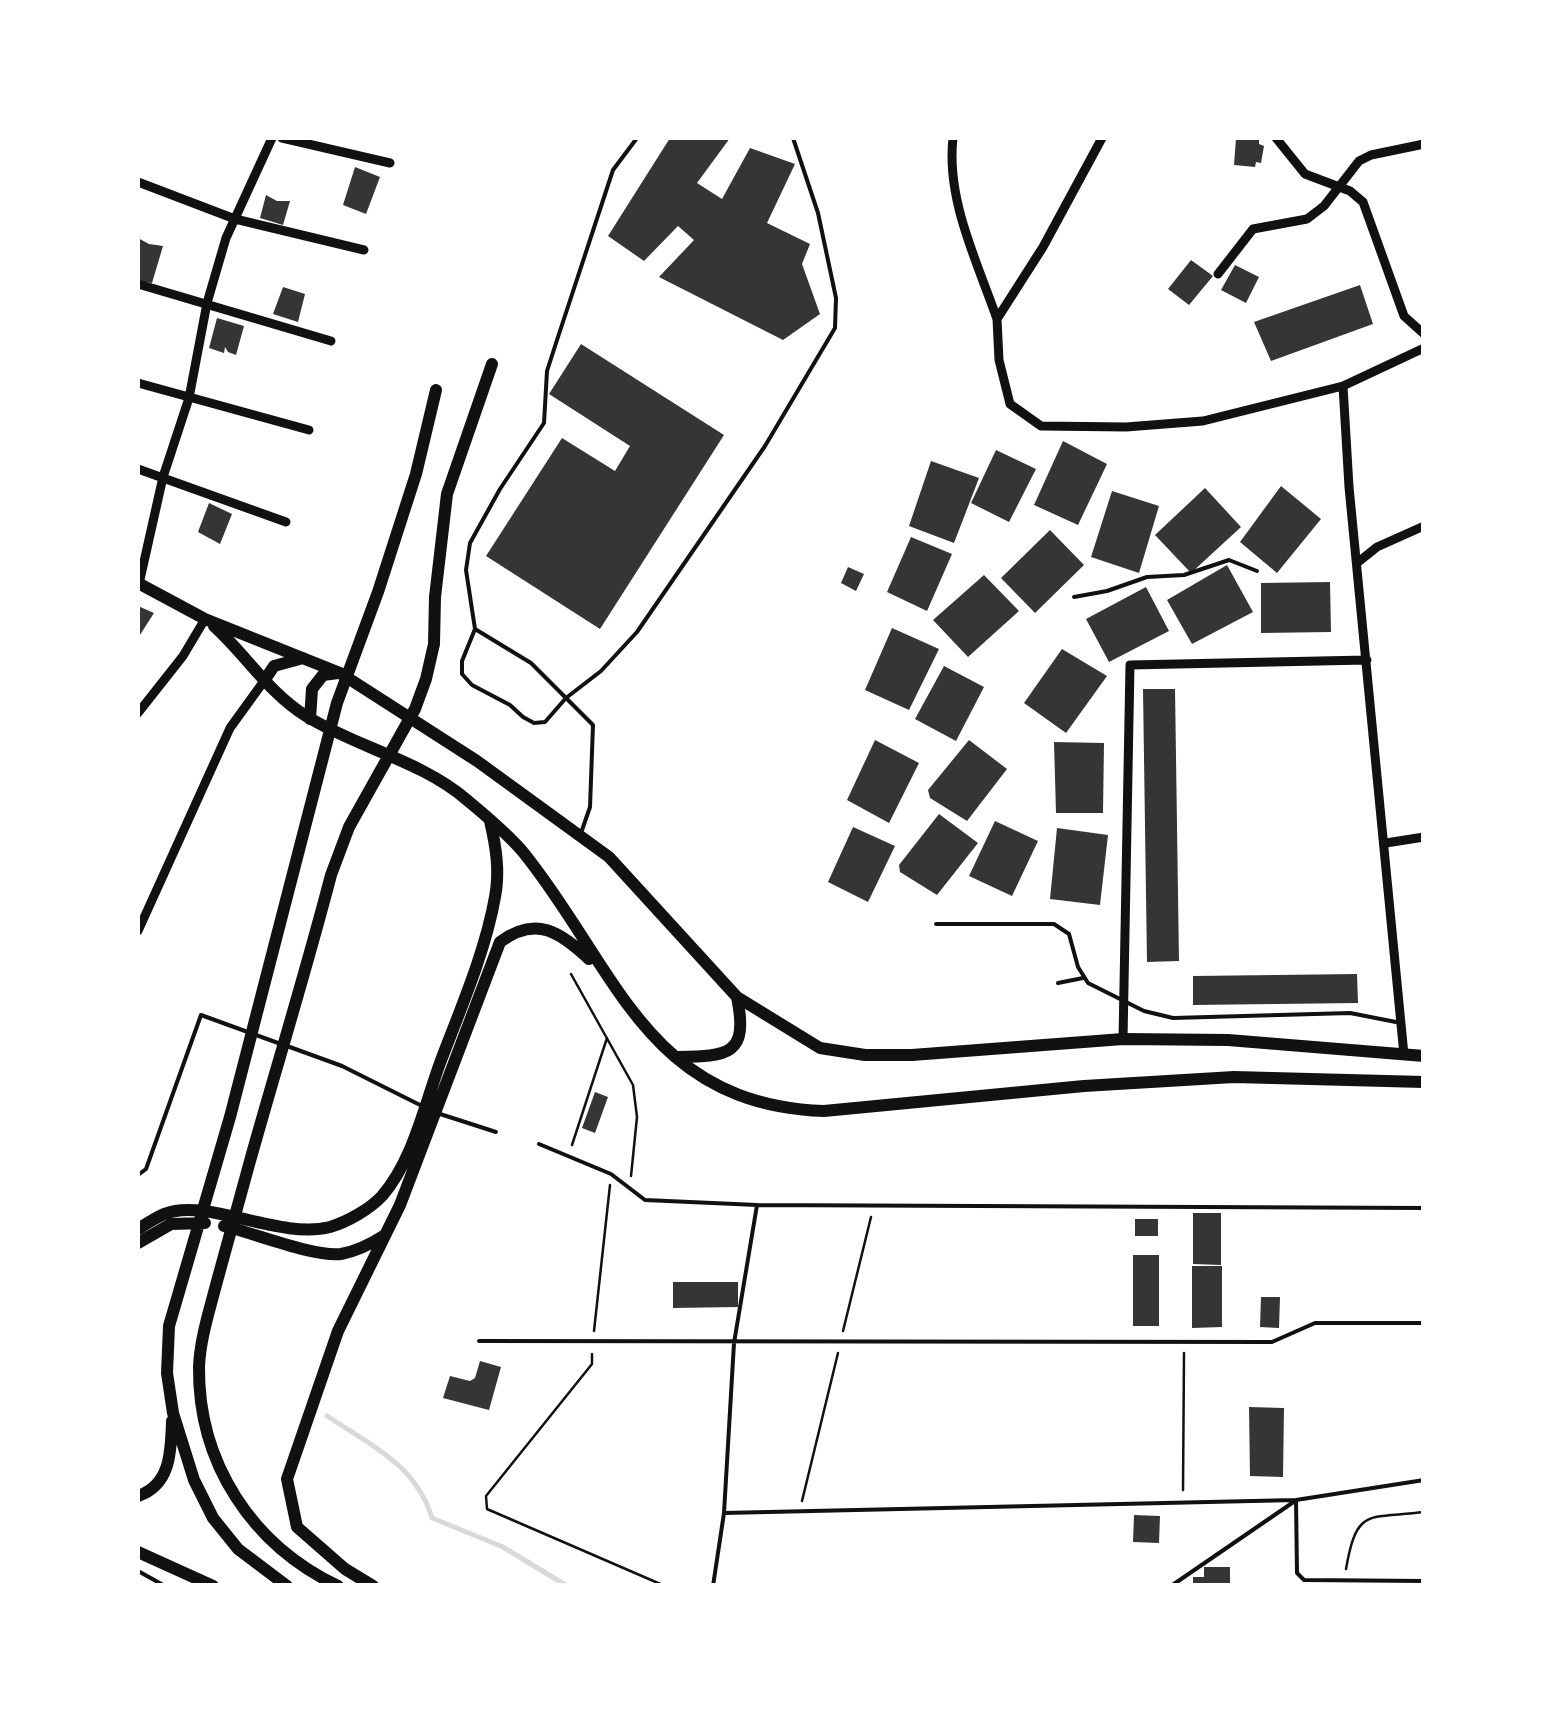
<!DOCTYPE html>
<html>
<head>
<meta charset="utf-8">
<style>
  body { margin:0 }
  #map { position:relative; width:1561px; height:1723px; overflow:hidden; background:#fff; font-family:"Sofia Sans Condensed",sans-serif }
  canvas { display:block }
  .frame { position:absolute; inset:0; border:140px solid #fff; pointer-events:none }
</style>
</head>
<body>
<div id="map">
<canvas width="1561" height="1723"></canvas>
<div class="frame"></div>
</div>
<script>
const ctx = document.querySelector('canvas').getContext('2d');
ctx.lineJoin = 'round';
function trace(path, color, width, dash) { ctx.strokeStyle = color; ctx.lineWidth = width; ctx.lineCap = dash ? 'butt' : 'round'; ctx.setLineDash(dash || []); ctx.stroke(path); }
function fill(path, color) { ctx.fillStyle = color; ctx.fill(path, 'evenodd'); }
trace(new Path2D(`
  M327,1416C371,1445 416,1465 432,1518L503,1547L567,1586`), '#d9d9d9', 5);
fill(new Path2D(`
  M670,138H730L697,183L722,199L750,148L795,164L767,223L810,244L802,264L820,314L783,340L659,277L694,240L678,226L644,261L608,236Z
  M1236,138H1259V144L1264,146L1261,163L1256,162L1255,167L1234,165Z
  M355,167L380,177L366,214L343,205Z
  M266,195L277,201H290L283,225L260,218Z
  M138,238L149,244L163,246L152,283L138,281Z
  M1191,260L1213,276L1189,305L1168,289Z
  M1235,265L1259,277L1246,303L1221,290Z
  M1360,285L1373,324L1271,361L1254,322Z
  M283,287L305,294L298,322L273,314Z
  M217,318L244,326L236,355L228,352L225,347L224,353L209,348Z
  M581,344L724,435L600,629L486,556L562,438L615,471L630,446L549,394Z
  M1063,441L1107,464L1078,525L1034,505Z
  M996,450L1036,469L1009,522L971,503Z
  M931,461L979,478L954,543L909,526Z
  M1281,486L1321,519L1277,573L1240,542Z
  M1205,488L1241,527L1191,573L1155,535Z
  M1112,491L1159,506L1139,573L1091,557Z
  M209,503L232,514L220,544L198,532Z
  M1050,530L1084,565L1035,613L1001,578Z
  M911,537L952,554L927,611L887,592Z
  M1227,565L1253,612L1192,644L1167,600Z
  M848,567L864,574L856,591L841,583Z
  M984,575L1019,611L968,657L933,620Z
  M1330,582L1331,632L1261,633V583Z
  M1146,587L1169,631L1109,662L1086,619Z
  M138,606L154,613L138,638Z
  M892,628L939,649L909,710L865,690Z
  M1062,649L1107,676L1066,733L1024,703Z
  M944,666L984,687L956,741L915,719Z
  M1143,689H1175L1179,961L1147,962Z
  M875,740L919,763L889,823L847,800Z
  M969,740L1007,769L967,821L930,798L928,790Z
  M1054,742L1104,743L1103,813H1056Z
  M939,814L978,843L937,895L900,872L899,865Z
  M995,821L1038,841L1012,896L969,876Z
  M853,827L895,846L868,902L828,882Z
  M1057,828L1108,835L1100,905L1050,899Z
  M1357,974L1358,1003L1193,1005V976Z
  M595,1092L608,1097L595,1133L582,1128Z
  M1193,1213H1221V1265L1193,1264Z
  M1135,1219H1158V1236H1135Z
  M1133,1255H1159V1326H1133Z
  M1192,1266H1222V1327L1192,1328Z
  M673,1282H738V1307L673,1308Z
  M1261,1297H1280L1279,1328L1260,1327Z
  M480,1361L501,1367L489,1410L443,1398L450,1376L470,1381L475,1378Z
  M1249,1407L1284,1408L1283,1477L1250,1476Z
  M1134,1515L1160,1516L1159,1543L1133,1542Z
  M1204,1567H1230V1586H1193V1577H1204Z`), '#353535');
trace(new Path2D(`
  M571,974L633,1085L637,1117L631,1176
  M572,1145L607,1038
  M594,1331L610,1185
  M843,1331L871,1217
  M592,1354V1364L486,1496L487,1509L665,1586
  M1183,1490L1184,1353
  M802,1501L838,1353
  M1346,1569C1357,1507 1367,1519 1424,1512`), '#111', 2.5);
trace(new Path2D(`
  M1074,597L1107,591L1147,577L1184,575L1229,560L1257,571
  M475,629L462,661V674L472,685L510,705L523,717L534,723L545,722L566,698L601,671L637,632L765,446L835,328L836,298L818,213L793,138
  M581,833L590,807L593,725L531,663L475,629L466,570L470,543L500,489L544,423L547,371L557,340L613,170L637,138
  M936,924H1054L1069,934L1078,967L1088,983L1144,1011L1173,1018L1350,1013L1401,1023
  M1058,983L1083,978
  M287,1046L342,1066L424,1107
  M437,1113L496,1132
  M539,1144L611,1174L645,1200L757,1205
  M138,1175L146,1169L201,1015L278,1043
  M479,1341L1272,1342L1315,1323H1424
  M1296,1500L1297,1573L1304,1580L1424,1581
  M724,1513L1296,1500L1424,1480
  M138,1571L165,1586
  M713,1586L724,1513L734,1343L757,1205L1424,1208
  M1171,1586L1295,1501`), '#111', 4);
trace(new Path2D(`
  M282,138L390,163
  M953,138C946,200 977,261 997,319
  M1102,138L1043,247L997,319L999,360L1010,404L1041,426L1126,427L1203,421L1343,386L1349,487L1404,1055
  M1276,138L1305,174L1350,191L1363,202L1404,316L1424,334
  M138,182L235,219L364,250
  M1218,274L1253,229L1307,219L1324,206L1359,161L1371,155L1424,144
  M138,284L331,341
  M138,383L309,430
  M1343,386L1424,348
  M138,469L286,522
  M1357,563L1377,547L1424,526
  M139,584L163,477L189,398L207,303L226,238L272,138
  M138,713L183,656L205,619
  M1386,843L1424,837
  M138,931L230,728L264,681
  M1123,1039L1130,665L1367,660`), '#111', 9);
trace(new Path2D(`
  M138,583L205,619L340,673L477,761L609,857L737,997L820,1048L865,1055H912L1123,1039L1228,1040L1424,1056
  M214,626C246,655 268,692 306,716C356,747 422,761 467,800C486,816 507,833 523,852C617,968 645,1104 824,1111L1084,1086L1234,1077L1424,1082
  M264,681L274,666L303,658
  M310,719L312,689L323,675L338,673
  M676,1057C728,1056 749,1056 737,997
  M224,1226C254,1233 313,1257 341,1254C358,1251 371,1244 385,1235
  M138,1229C146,1224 155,1218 164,1214C208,1197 278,1240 330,1227C347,1222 370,1209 382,1196C413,1160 424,1107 440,1063C460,1010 485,953 495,897C500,871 496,847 490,821
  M138,1243L171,1224L205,1223
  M138,1496C171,1485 171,1451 172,1421
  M138,1552L213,1586
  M287,1586L238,1549L213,1518L194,1480L173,1413L167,1373L169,1326L230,1117L337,703L378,592L416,474L436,390
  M338,1586C252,1545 198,1463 199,1367C200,1340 209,1312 216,1285C227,1244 239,1202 250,1161C277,1065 306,971 331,875L349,827L415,709L426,679L434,644L435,597L447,494L492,364
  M373,1586L345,1569L297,1527L287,1479L338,1331L400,1205L500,942C536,915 560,932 589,959`), '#111', 12);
</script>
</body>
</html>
